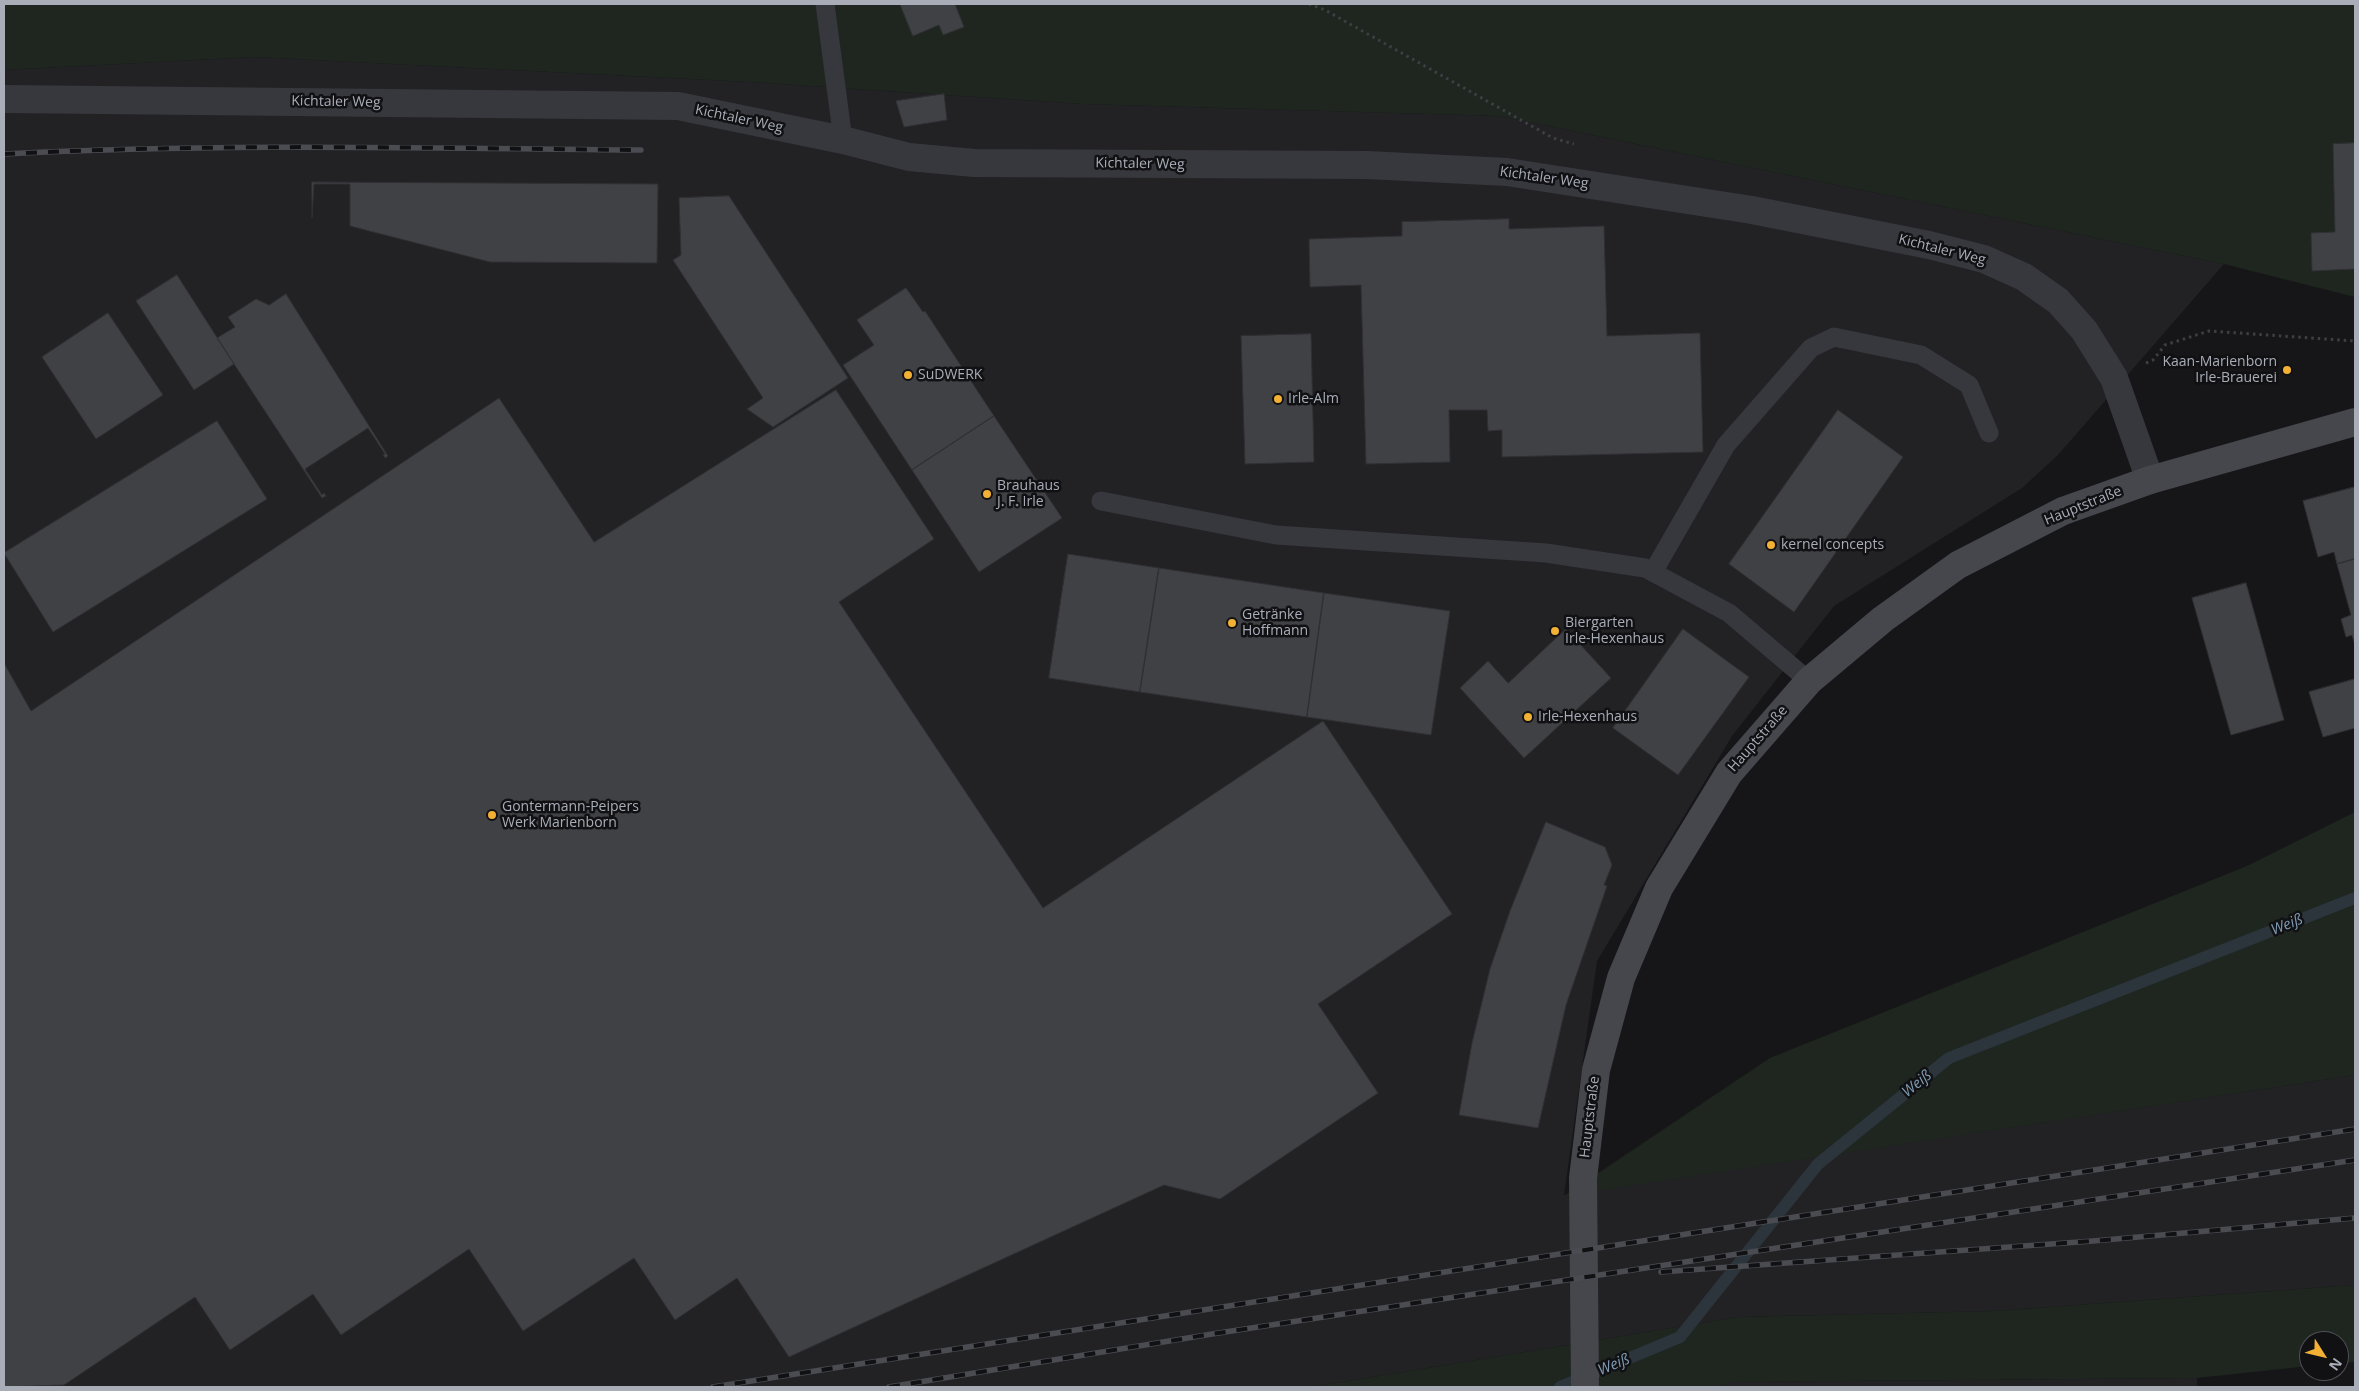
<!DOCTYPE html>
<html>
<head>
<meta charset="utf-8">
<style>
  body { margin:0 }
  #map { position:relative; width:2359px; height:1391px; overflow:hidden; background:#161618; font-family:"Open Sans",sans-serif }
  canvas { display:block }
  .frame { position:absolute; inset:0; border:5px solid #a8adb8; pointer-events:none }
  .north { position:absolute; left:2299px; top:1331px; width:50px; height:50px; box-sizing:border-box; background:#111113; border:1px solid #4d4f55; border-radius:50%; rotate:126deg; font-size:14px; font-weight:700; line-height:20px; text-align:center; color:#a8adb8 }
  .north::after { content:''; display:block; margin:auto; width:18px; height:22px; background:#f2b134; clip-path:polygon(50% 0,100% 100%,50% 72%,0 100%) }
</style>
</head>
<body>
<div id="map">
<canvas width="2359" height="1391"></canvas>
<div class="frame"></div>
<div class="north">N</div>
</div>
<script>
const ctx = document.querySelector('canvas').getContext('2d');
ctx.lineJoin = 'round';
function fill(path, color) { ctx.fillStyle = color; ctx.fill(path, 'evenodd'); }
function trace(path, color, width, dash) { ctx.strokeStyle = color; ctx.lineWidth = width; ctx.lineCap = dash ? 'butt' : 'round'; ctx.setLineDash(dash || []); ctx.stroke(path); }
function drawText(font, color, halo, rows, align = 'center') {
  ctx.font = font + ' "Open Sans",sans-serif'; ctx.lineWidth = 5; ctx.setLineDash([]); ctx.textBaseline = 'middle'; ctx.strokeStyle = halo; ctx.fillStyle = color; for (const [text, x, y, turn = 0] of rows) {
    ctx.save(); ctx.translate(x, y); ctx.rotate((+turn || 0) * Math.PI / 180); ctx.textAlign = isNaN(turn) ? turn : align; if (halo) ctx.strokeText(text, 0, 0); ctx.fillText(text, 0, 0); ctx.restore();
  }
}
fill(new Path2D(`
  M254,57L749,82L1083,104L1499,116L2224,264L2058,455L2022,488L1834,606L1732,736L1597,961L1564,1195L2355,1075V1285L1994,1311L1738,1317L1312,1387H4V70Z
  M2197,1378V1387H1719L1729,1382Z`), '#222225');
fill(new Path2D(`
  M4,4H2355V297L2224,264L1499,116L1083,104L749,82L254,57L4,70Z
  M2355,812V1075L1564,1196L1770,1058L2247,866Z
  M2355,1285V1362L2339,1363V1341H2309V1366L2197,1378L1730,1382L1719,1387H1312L1738,1317L1994,1311Z`), '#1e261f');
trace(new Path2D(`
  M1560,1387L1680,1337L1818,1164L1949,1058L2355,898`), '#2c353c', 12);
const building = new Path2D(`
  M900,4H955L964,27L943,35L939,25L913,36Z
  M944,94L947,120L904,127L896,101Z
  M2355,143V269L2312,271L2311,233L2335,232L2333,144Z
  M312,182L658,184L657,263L490,262L350,226V184H314L312,218Z
  M729,196L848,378L773,427L747,409L763,398L673,260L681,255L679,198Z
  M1509,219V229L1604,226L1607,336L1700,333L1703,452L1502,457V430L1488,431L1487,410H1449L1450,462L1366,464L1361,285L1310,287L1309,239L1402,236V222Z
  M177,275L234,364L194,390L136,301Z
  M906,288L923,312L925,311L994,416L912,470L843,365L874,345L857,320Z
  M286,294L388,456L385,458L383,455L385,454L368,428L305,469L322,495L324,493L326,496L322,498L217,338L235,327L228,317L256,299L269,305Z
  M108,313L163,395L96,439L42,357Z
  M1311,334L1314,462L1245,464L1241,336Z
  M836,390L934,539L839,602L1043,908L1323,721L1452,914L1318,1004L1378,1093L1220,1199L1164,1185L789,1357L737,1278L675,1320L634,1258L523,1331L469,1249L341,1335L313,1294L230,1350L195,1297L64,1385L4,1387V663L31,711L499,398L594,542Z
  M1838,410L1903,457L1794,612L1729,564Z
  M994,416L1062,518L979,572L912,470Z
  M217,421L267,499L53,632L4,553Z
  M2355,487V559L2337,564L2334,552L2318,557L2303,501Z
  M1068,554L1159,568L1140,692L1049,678Z
  M2355,559V645L2352,635L2346,637L2341,619L2351,615L2337,564Z
  M1159,568L1324,593L1307,717L1140,692Z
  M2246,583L2284,720L2231,735L2192,598Z
  M1324,593L1450,611L1431,735L1307,717Z
  M1566,629L1611,678L1524,758L1460,688L1488,661L1508,683Z
  M1683,629L1749,677L1678,775L1613,728Z
  M2355,679V728L2323,737L2309,692Z
  M1546,822L1605,847L1612,865L1604,885L1607,886L1566,1005L1538,1128L1459,1115L1472,1043L1490,969L1510,911Z`);
fill(building, '#404145');
trace(building, '#303034', 1);
trace(new Path2D(`
  M1309,4L1325,10L1553,138L1574,144
  M2146,363L2153,360L2165,345L2209,331L2355,341`), '#3d3f44', 3, [2.5, 4]);
trace(new Path2D(`
  M825,4L843,140
  M1101,501L1276,535L1546,553L1645,568L1729,613L1809,681
  M1653,572L1726,445L1811,348L1834,337L1921,355L1969,385L1989,433`), '#37383d', 19);
trace(new Path2D(`
  M4,99L678,106L843,140L909,157L974,163L1367,165L1507,172L1752,210L1929,245L1984,259L2024,277L2058,301L2084,330L2114,378L2150,480`), '#37383d', 28);
trace(new Path2D(`
  M1585,1387L1583,1178L1596,1070L1621,978L1659,888L1729,773L1809,681L1883,619L1958,565L2063,511L2150,480L2355,422`), '#45474d', 28);
const rail = new Path2D(`
  M4,154C216,143 428,148 641,150
  M1661,1272L2093,1241L2355,1218
  M713,1387L2355,1129
  M889,1387L1212,1334L2355,1160`);
trace(rail, '#4a4c52', 5.5);
trace(rail, '#111113', 4, [11]);
for (const [x, y, r, color] of [
  [2287,370,5,"#f2b134"],
  [908,375,5,"#f2b134"],
  [1278,399,5,"#f2b134"],
  [987,494,5,"#f2b134"],
  [1771,545,5,"#f2b134"],
  [1232,623,5,"#f2b134"],
  [1555,631,5,"#f2b134"],
  [1528,717,5,"#f2b134"],
  [492,815,5,"#f2b134"]
]) { const dot = new Path2D(); dot.arc(x, y, r, 0, 2 * Math.PI); ctx.fillStyle = color; ctx.fill(dot); trace(dot, '#111113', 2); }
drawText('14px', '#a8adb8', '#111113', [
  ["Kichtaler Weg",336,102,1],
  ["Kichtaler Weg",739,119,12],
  ["Kichtaler Weg",1140,164,1],
  ["Kichtaler Weg",1544,178,8],
  ["Kichtaler Weg",1942,250,14],
  ["Hauptstraße",2083,506,-22],
  ["Hauptstraße",1758,739,-49],
  ["Hauptstraße",1590,1117,-83]
]);
drawText('14px', '#a8adb8', '#111113', [
  ["Kaan-Marienborn",2277,362,"right"],
  ["Irle-Brauerei",2277,378,"right"],
  ["SuDWERK",918,375],
  ["Irle-Alm",1288,399],
  ["Brauhaus",997,486],
  ["J. F. Irle",997,502],
  ["kernel concepts",1781,545],
  ["Getränke",1242,615],
  ["Hoffmann",1242,631],
  ["Biergarten",1565,623],
  ["Irle-Hexenhaus",1565,639],
  ["Irle-Hexenhaus",1538,717],
  ["Gontermann-Peipers",502,807],
  ["Werk Marienborn",502,823]
], 'left');
drawText('italic 15px', '#7f9bb3', '#111113', [
  ["Weiß",2287,925,-22],
  ["Weiß",1917,1084,-39],
  ["Weiß",1614,1365,-23]
]);
</script>
</body>
</html>
